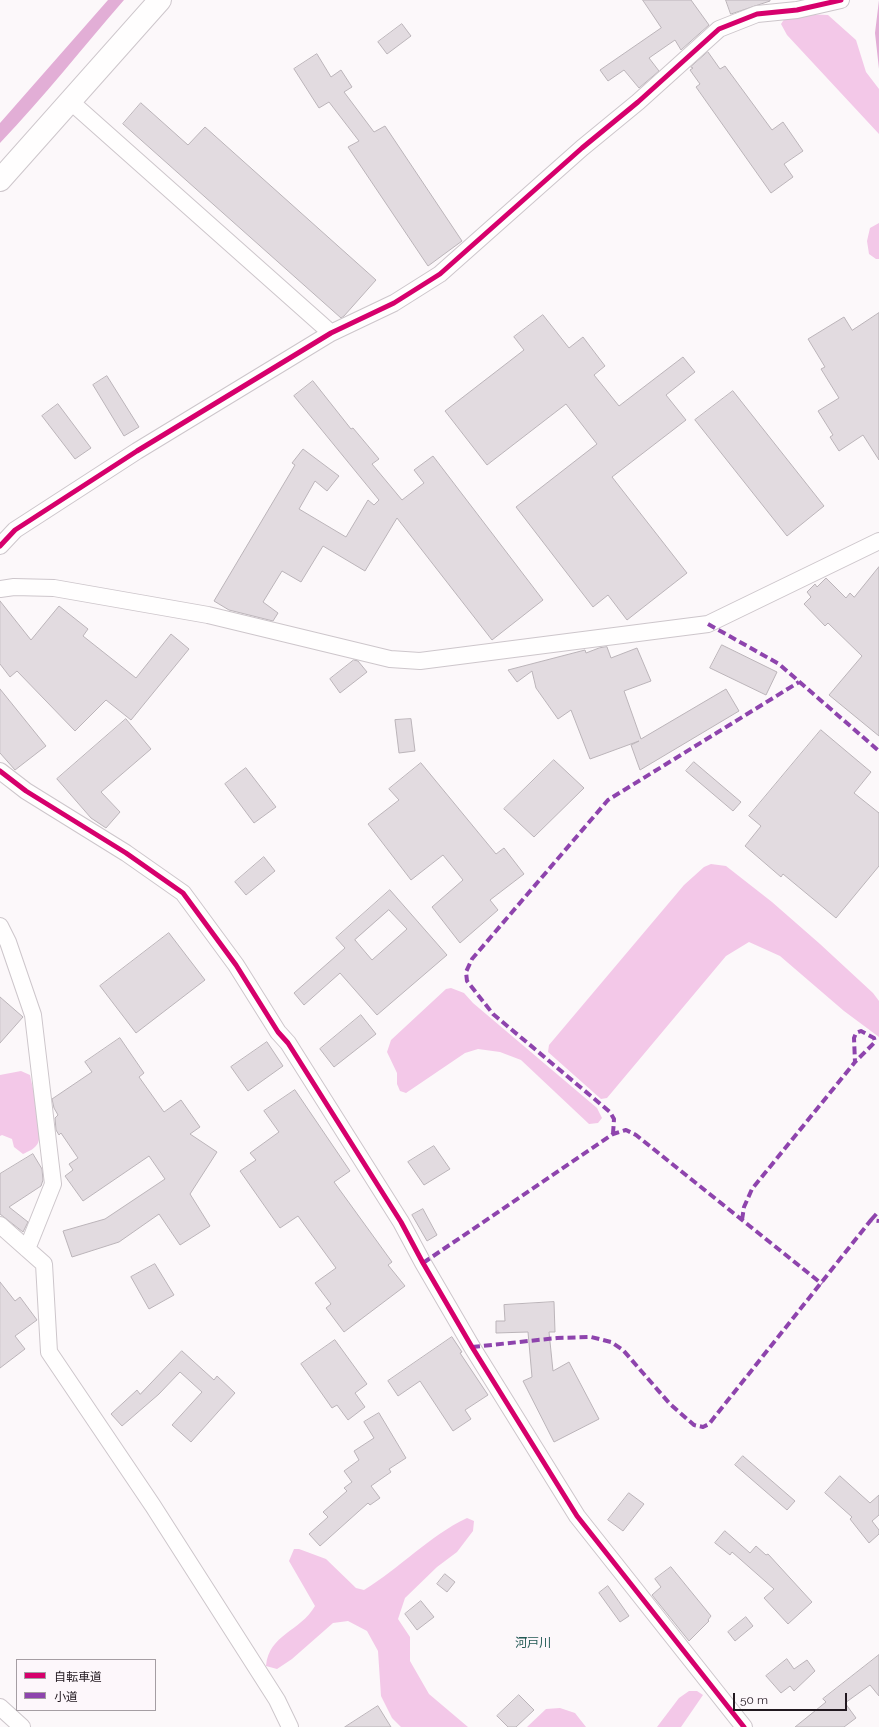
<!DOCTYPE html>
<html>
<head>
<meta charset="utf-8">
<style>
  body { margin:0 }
  #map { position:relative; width:879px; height:1727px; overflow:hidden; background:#fcf8fa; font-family:Raleway,"Noto Sans JP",sans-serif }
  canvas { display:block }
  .legend { position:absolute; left:16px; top:1659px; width:140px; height:52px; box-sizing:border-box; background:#fdf7fb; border:1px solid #a59ea3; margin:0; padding:5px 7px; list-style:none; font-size:12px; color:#221920 }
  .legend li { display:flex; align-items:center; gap:8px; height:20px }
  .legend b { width:20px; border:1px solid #a59ea3 }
  .scale { position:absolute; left:733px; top:1693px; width:114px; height:18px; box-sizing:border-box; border:2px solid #221920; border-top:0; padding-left:5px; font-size:12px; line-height:14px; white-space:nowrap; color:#221920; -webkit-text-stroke:3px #fdf7fb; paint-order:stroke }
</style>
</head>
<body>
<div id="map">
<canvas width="879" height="1727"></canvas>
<ul class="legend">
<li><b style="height:5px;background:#d6006c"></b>自転車道</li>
<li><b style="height:5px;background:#8e44ad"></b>小道</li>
</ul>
<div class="scale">50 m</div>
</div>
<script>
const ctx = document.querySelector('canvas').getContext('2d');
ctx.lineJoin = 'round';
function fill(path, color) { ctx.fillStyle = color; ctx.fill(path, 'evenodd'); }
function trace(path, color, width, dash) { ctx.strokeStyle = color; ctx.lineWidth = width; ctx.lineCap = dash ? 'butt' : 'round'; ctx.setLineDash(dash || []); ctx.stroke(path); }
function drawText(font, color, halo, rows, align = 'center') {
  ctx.font = font + ' Raleway,"Noto Sans JP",sans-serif'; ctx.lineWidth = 3; ctx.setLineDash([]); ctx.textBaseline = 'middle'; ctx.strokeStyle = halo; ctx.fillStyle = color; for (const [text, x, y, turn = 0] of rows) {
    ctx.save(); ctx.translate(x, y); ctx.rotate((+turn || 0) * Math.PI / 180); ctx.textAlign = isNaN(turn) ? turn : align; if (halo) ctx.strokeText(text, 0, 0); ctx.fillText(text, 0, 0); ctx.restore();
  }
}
fill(new Path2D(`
  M804,14L828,15L856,40L866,72L879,89V134L787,35L781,24L785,18Z
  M879,223V259H876L869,254L867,241L870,228Z
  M711,864L726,866L772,902L820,944L873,993L879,1001V1037L844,1011L780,956L749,942L726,956L607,1098L601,1099L548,1052L549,1045L684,885L704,867Z
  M451,988L464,993L473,1003L597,1108L602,1118L598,1123L589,1124L521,1060L500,1052L478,1049L465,1053L406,1093L400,1091L397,1084V1073L387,1052L391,1040L446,989Z
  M21,1071L30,1075C33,1091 45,1128 38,1143C35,1149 29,1151 23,1154L14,1147L12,1139L2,1135L0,1136V1075Z
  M467,1518L474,1521L473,1531L457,1552L437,1567L405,1598L398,1619L410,1637V1661L429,1694L468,1727H401L392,1718L381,1696L378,1651L367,1631L348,1621L333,1623L292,1659L277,1669L266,1666C269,1634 300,1632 315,1606L289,1561L294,1549H299L326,1559L356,1588L364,1590C400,1568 429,1536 467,1518Z
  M689,1691H697L703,1695L681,1727H657L679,1698Z
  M560,1708L575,1713L586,1727H527L546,1709Z`), '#f3c8e8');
fill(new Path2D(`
  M108,0H124C83,47 44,97 0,143V123Z
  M879,0V69L875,33Z`), '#e2aed6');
const building = new Path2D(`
  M643,0H691L709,25L681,50L675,40L649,58L659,71L639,88L624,70L608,81L600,70L661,28Z
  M726,0H770V1L731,14Z
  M402,24L411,36L387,54L378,42Z
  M708,52L720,69L725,66L772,130L783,122L803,151L784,164L793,177L771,193L696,87L700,84L690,70L693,68L691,67Z
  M317,54L331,77L341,70L352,87L344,92L374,132L385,126L462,241L428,266L348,147L359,141L329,102L319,108L294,69Z
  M141,103L188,145L205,127L376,280L344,316L341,318L123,124Z
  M879,313V460L863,435L839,451L830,437L833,435L818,411L839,398L821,369L825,367L808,339L844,317L852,330Z
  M543,315L569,348L583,337L605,366L594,375L619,406L683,357L695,372L666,395L686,420L612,477L687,573L627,620L608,595L593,607L516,507L597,444L566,404L487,465L445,411L524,350L514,337Z
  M107,376L139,427L124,436L93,385Z
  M313,381L351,429L353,428L379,459L372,464L402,500L424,483L414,470L433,456L543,600L492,640L397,518L365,571L323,546L301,582L282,571L263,602L278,613L273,621L229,610L214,601L295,465L292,463L303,449L339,476L327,491L315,481L299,509L346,537L368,500L374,505L379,500L294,396Z
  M733,391L824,506L787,536L695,420Z
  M58,404L91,448L75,459L42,416Z
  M879,567V736L829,695L862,656L828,623L825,626L804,604L811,597L807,592L815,584L817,587L826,578L846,598L850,593L854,597Z
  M0,601L31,640L59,606L88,629L83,636L136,678L171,634L189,649L131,720L106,700L75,731L17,671L10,677L0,664Z
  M722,645L777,672L766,695L710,668Z
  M607,647L611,658L637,648L651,681L624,691L641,739L726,689L739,711L640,770L631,745L639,741L590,759L571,710L558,719L536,688L532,671L517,682L508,670L585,650L586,653L599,648Z
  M354,660L358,661L367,672L340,693L330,679Z
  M0,689L46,746L15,770L0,753Z
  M126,719L151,749L101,792L120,812L106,828L91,818L57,779Z
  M411,719L415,751L399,753L395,720Z
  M821,730L871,772L854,793L879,813V866L836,918L783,874L781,877L745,846L761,826L749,816Z
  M554,760L584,788L534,837L504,809Z
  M694,762L741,802L733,811L686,771Z
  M421,763L496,854L504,848L524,874L490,900L498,910L460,943L432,907L463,880L443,855L411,880L368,824L399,800L389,789Z
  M246,768L276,807L254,823L225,784Z
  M264,857L275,871L246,895L235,882Z
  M390,890L447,955L377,1015L340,973L304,1005L294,993L345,948L336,938ZM389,910L407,929L372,960L355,940Z
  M169,933L205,980L136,1033L100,986Z
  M0,997L23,1017L0,1043Z
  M361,1015L376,1034L334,1067L320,1049Z
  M120,1038L144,1073L139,1077L164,1112L181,1100L200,1127L190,1134L217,1152L190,1194L210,1226L180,1245L159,1214L119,1242L72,1257L63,1231L105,1219L165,1179L149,1156L83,1201L65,1176L73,1170L69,1164L78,1158L61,1133L59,1135L56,1130L55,1118L58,1115L54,1108L52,1099L92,1072L85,1062Z
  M267,1042L283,1066L248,1091L231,1067Z
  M295,1090L350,1171L334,1182L392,1262L388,1265L405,1286L344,1332L326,1308L331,1304L315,1283L336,1268L298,1216L280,1228L240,1171L256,1160L250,1153L279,1132L264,1111Z
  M434,1146L450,1169L424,1185L408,1162Z
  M33,1154L42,1169L43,1180L41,1186L9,1207L28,1222L23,1232L0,1214V1174Z
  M423,1209L437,1235L427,1241L412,1215Z
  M155,1264L174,1295L149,1309L131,1277Z
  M0,1282L15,1301L20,1297L37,1320L15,1336L25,1349L0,1368Z
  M554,1302L555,1332H549L553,1371L569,1362L599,1419L554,1442L523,1381L532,1377L528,1332L496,1333V1321H505L504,1305Z
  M452,1337L462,1352L460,1353L488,1395L465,1410L471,1419L453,1431L420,1381L398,1396L388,1381Z
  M335,1340L367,1384L355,1393L365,1407L348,1420L337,1405L332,1408L301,1364Z
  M182,1351L214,1380L217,1376L235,1393L191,1442L172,1425L202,1392L180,1372L159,1394L122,1426L111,1414L137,1390L140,1394Z
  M379,1413L406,1458L389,1469L391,1472L371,1486L380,1498L370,1505L368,1503L320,1546L309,1534L328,1517L323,1512L347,1491L344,1488L352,1482L344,1471L359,1460L354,1451L374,1438L364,1422Z
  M743,1456L795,1501L787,1510L735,1465Z
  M840,1476L870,1503L879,1495V1515L872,1521L879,1530V1534L869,1543L850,1519L852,1517L825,1493Z
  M629,1493L644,1504L623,1531L608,1520Z
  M725,1531L750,1553L756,1546L766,1555L768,1554L812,1602L788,1624L764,1598L774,1589L732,1552L730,1555L715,1543Z
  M671,1567L711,1616L708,1620L709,1621L689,1641L652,1595L661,1587L655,1579Z
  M445,1574L455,1582L447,1592L437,1584Z
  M608,1586L629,1616L620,1622L599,1593Z
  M421,1601L434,1617L417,1630L405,1614Z
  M746,1617L753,1626L735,1641L728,1632Z
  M879,1655V1696L870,1685L845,1703L856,1718L844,1727H795L826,1702L823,1699Z
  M787,1659L794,1669L807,1660L815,1671L794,1691L790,1686L781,1693L766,1676Z
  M519,1695L534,1710L516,1727H508L497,1716Z
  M378,1706L391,1727H345Z`);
fill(building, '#e2dbe0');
trace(building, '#bbb4b9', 1);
const street = new Path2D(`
  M70,101L331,333
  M0,546L15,530L137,451L331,333L394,303L440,274L582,148L638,102L719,29L757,14L797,10L841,0
  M0,589L14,587L54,588L208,615L390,659L420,661L708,624L879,541
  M0,771L26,791L126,853L183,893L236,965L278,1032L288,1043L401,1222L423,1263L472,1347L577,1516L744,1727
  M0,926L8,942L33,1015L53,1184L27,1249
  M0,1225L44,1264L49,1352L153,1506L277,1700L290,1727
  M0,1707L22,1727`);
const secondary = new Path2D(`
  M0,180L160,0`);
trace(street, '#cdc6cb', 18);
trace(secondary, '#cdc6cb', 24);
trace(street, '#fffefe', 16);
trace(secondary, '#fffefe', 22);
trace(new Path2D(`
  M708,624L779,664L879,751
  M613,1134L614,1119L610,1112L493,1014L467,981L466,972L472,959L608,800L799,682
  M742,1220L744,1207L752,1189L855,1062L854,1038L856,1033L861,1031L874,1038L875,1042L855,1062
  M871,1220L879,1211
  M423,1263L613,1134L626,1130L636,1135L822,1284
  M472,1347L557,1338L591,1337L611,1342L623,1350L670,1404L694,1425L703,1427L709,1424L871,1220L879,1221`), '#8e44ad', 4, [8, 4]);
trace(new Path2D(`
  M0,546L15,530L137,451L331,333L394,303L440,274L582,148L638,102L719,29L757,14L797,10L841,0
  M0,771L26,791L126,853L183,893L236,965L278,1032L288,1043L401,1222L423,1263L472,1347L577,1516L744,1727`), '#d6006c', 5);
drawText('12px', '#225a54', '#fdf7fb', [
  ["河戸川",533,1643]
]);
</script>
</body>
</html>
